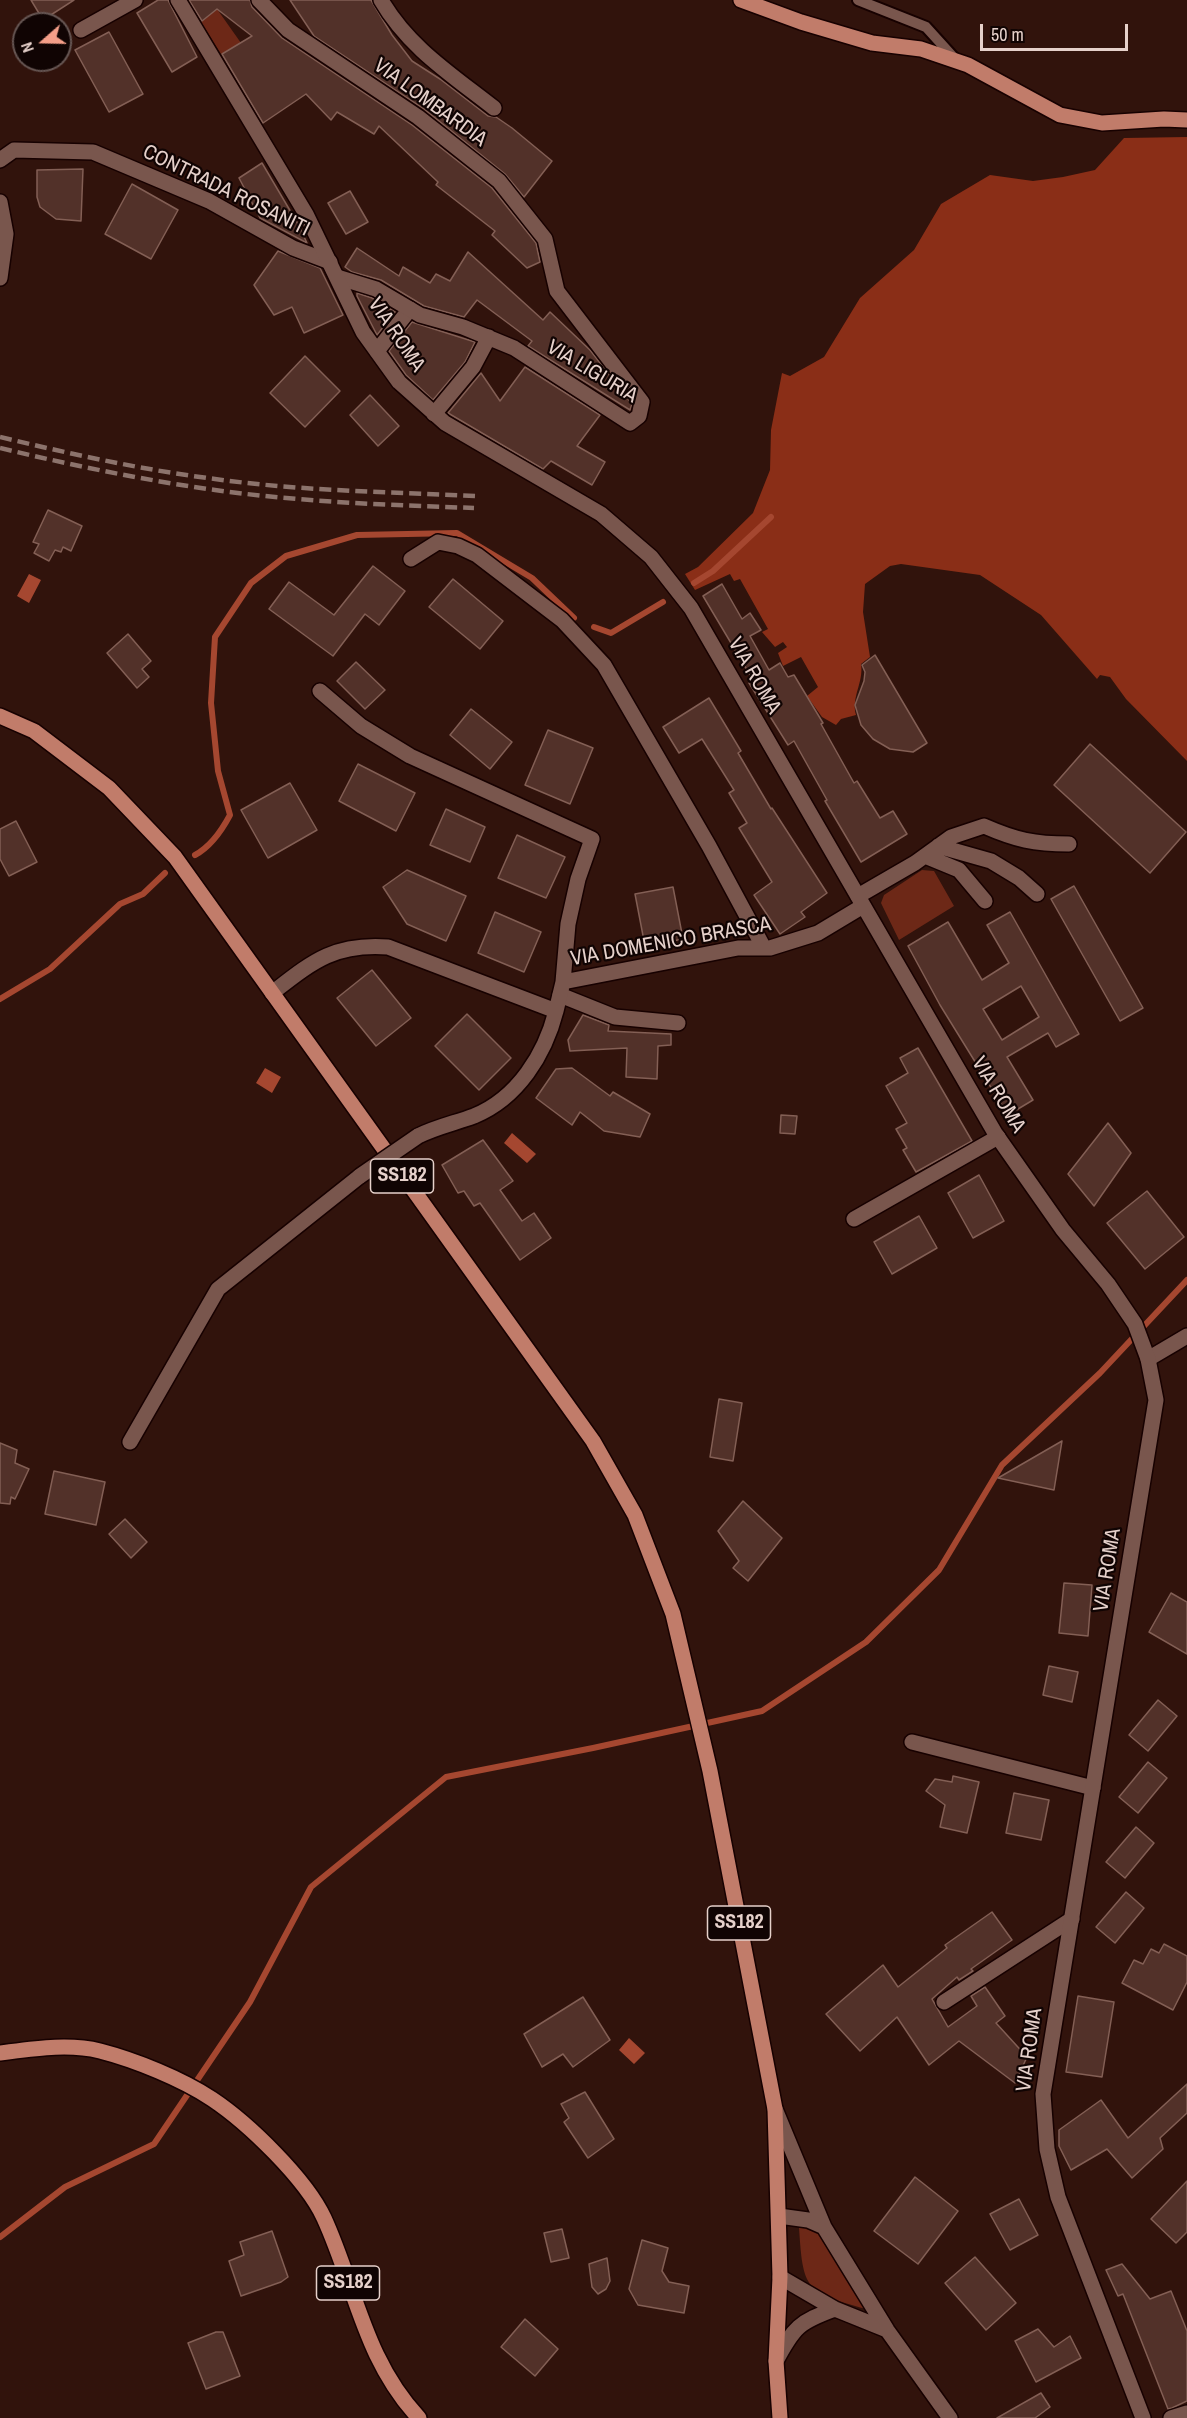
<!DOCTYPE html>
<html>
<head>
<meta charset="utf-8">
<style>
  body { margin:0 }
  #map { position:relative; width:1187px; height:2418px; overflow:hidden; background:#31130c; font-family:"Archivo Narrow",sans-serif }
  canvas { display:block }
  .north { position:absolute; left:12px; top:12px; width:60px; height:60px; box-sizing:border-box; background:#100403; border:2px solid #665653; border-radius:50%; rotate:250deg; font-size:16px; font-weight:700; line-height:24px; text-align:center; color:#e6d1cb }
  .north::after { content:''; display:block; margin:auto; width:21px; height:27px; background:#f49e88; clip-path:polygon(50% 0,100% 100%,50% 72%,0 100%) }
  .scale { position:absolute; left:980px; top:24px; width:148px; height:27px; box-sizing:border-box; border:3px solid #e6d1cb; border-top:0; padding-left:8px; font-size:18px; line-height:21px; white-space:nowrap; color:#e6d1cb; -webkit-text-stroke:4px #100403; paint-order:stroke }
</style>
</head>
<body>
<div id="map">
<canvas width="1187" height="2418"></canvas>
<div class="north">N</div>
<div class="scale">50 m</div>
</div>
<script>
const ctx = document.querySelector('canvas').getContext('2d');
ctx.lineJoin = 'round';
function fill(path, color) { ctx.fillStyle = color; ctx.fill(path, 'evenodd'); }
function trace(path, color, width, dash) { ctx.strokeStyle = color; ctx.lineWidth = width; ctx.lineCap = dash ? 'butt' : 'round'; ctx.setLineDash(dash || []); ctx.stroke(path); }
function drawText(font, color, halo, rows, align = 'center') {
  ctx.font = font + ' "Archivo Narrow",sans-serif'; ctx.lineWidth = 4.5; ctx.setLineDash([]); ctx.textBaseline = 'middle'; ctx.strokeStyle = halo; ctx.fillStyle = color; for (const [text, x, y, turn = 0] of rows) {
    ctx.save(); ctx.translate(x, y); ctx.rotate((+turn || 0) * Math.PI / 180); ctx.textAlign = isNaN(turn) ? turn : align; if (halo) ctx.strokeText(text, 0, 0); ctx.fillText(text, 0, 0); ctx.restore();
  }
}
fill(new Path2D(`
  M217,9L241,43L221,54L201,22Z
  M922,870L934,871L954,906L899,940L881,903L884,895Z
  M799,2227H809L823,2233L866,2309C805,2292 803,2290 799,2227Z`), '#6d2817');
fill(new Path2D(`
  M1187,137V761L1126,699L1110,677L1100,675L1097,679L1041,615L980,575L901,564L890,566L865,584L863,612L870,657L861,664C864,682 851,697 856,715L841,719L836,725L822,717L807,696L818,687L801,657L783,666L778,653L787,647L783,642L775,647L762,632L768,629L740,579L734,581L730,574L695,590L685,574L698,567L753,513L770,470L771,430L782,373L790,376L824,357L860,298L914,250L941,204L990,175L1033,181L1063,177L1095,170L1124,138Z`), '#8a2e17');
fill(new Path2D(`
  M29,574L41,580L29,603L17,596Z
  M265,1068L281,1077L272,1093L256,1083Z
  M512,1133L536,1154L527,1163L504,1143Z
  M629,2038L645,2053L634,2064L619,2050Z`), '#a54730');
trace(new Path2D(`
  M694,583L713,571L771,517
  M594,627L611,633L663,602
  M195,855C210,847 222,830 230,815L218,771L211,703L215,637L251,583L286,556L357,535L457,533L532,578L574,618
  M0,999L50,969L120,904L143,894L165,873
  M0,2237L65,2187L154,2144L250,2002L311,1887L446,1777L593,1748L762,1711L866,1642L939,1570L1002,1465L1100,1373L1187,1280`), '#a54730', 6);
const building = new Path2D(`
  M31,0H74L43,20Z
  M158,0H168L197,57L172,72L137,13Z
  M189,0H250L252,7L282,38L412,125L492,188L536,243L540,262L527,268L492,235L495,231L436,185L438,182L379,126L374,134L337,112L331,120L306,94L263,123L222,54L252,36L217,9L202,21Z
  M290,0H371L392,35L412,61L440,79L488,116L496,117L512,128L552,161L524,197L505,174L424,109L314,36Z
  M109,32L143,94L109,112L75,50Z
  M262,163L298,224L307,243L260,218L239,178Z
  M83,169L81,221L56,219L40,207L37,197V170Z
  M132,184L178,210L151,259L105,234Z
  M350,191L368,222L346,234L328,203Z
  M357,248L399,276L403,267L430,283L436,274L450,281L468,252L543,320L550,312L590,350L632,404L630,410L528,346L532,341L477,300L464,317L424,306L381,280L352,272L345,267Z
  M278,251L320,268L343,315L304,333L292,307L274,315L254,285Z
  M357,293L372,298L395,312L377,335L357,296Z
  M412,322L475,342L465,362L433,400L406,375L389,351Z
  M305,356L340,391L305,427L270,393Z
  M525,367L600,415L577,446L605,462L592,485L551,461L543,469L448,413L481,373L500,401Z
  M370,395L399,426L378,446L350,415Z
  M48,510L82,526L71,551L63,547L61,552L55,550L49,561L34,553L39,544L33,542Z
  M373,566L405,591L379,625L365,614L333,656L269,609L289,582L334,615Z
  M453,579L503,621L480,649L429,607Z
  M722,584L742,619L750,613L761,630L750,636L769,670L780,663L788,677L794,675L823,723L821,724L854,783L857,781L880,818L893,811L907,834L861,862L825,801L827,800L794,741L788,745L749,683L753,680L703,596Z
  M128,634L151,661L142,669L149,677L137,688L107,653Z
  M875,655L927,743L913,752L890,749L873,739L861,725L855,705L864,681L865,672L862,665Z
  M356,662L385,690L365,709L337,681Z
  M709,698L741,751L738,753L771,809L772,808L827,893L801,912L805,917L780,934L754,895L772,882L739,828L747,823L729,793L734,790L702,739L679,753L663,727Z
  M471,709L512,742L490,769L450,735Z
  M548,730L593,748L570,804L525,785Z
  M1090,744L1186,832L1150,873L1054,785Z
  M358,764L415,793L396,831L339,801Z
  M290,783L317,830L268,858L241,810Z
  M446,809L485,827L470,862L430,845Z
  M16,821L37,862L9,876L0,859V829Z
  M517,835L565,857L546,898L498,878Z
  M407,870L466,896L446,941L407,924L383,887Z
  M1074,886L1143,1008L1120,1021L1051,899Z
  M673,887L683,939L645,946L635,894Z
  M495,912L541,932L524,972L478,953Z
  M1010,912L1079,1034L1056,1047L1048,1033L1007,1057L1033,1100L1008,1115L940,1005L908,946L948,922L982,980L1009,963L987,925ZM1021,986L1039,1017L1002,1040L983,1009Z
  M372,970L411,1018L376,1046L337,998Z
  M467,1014L511,1058L479,1090L435,1046Z
  M583,1015L609,1025L608,1031L671,1034V1045L658,1046L657,1079L626,1077L627,1048L570,1051L568,1040Z
  M918,1048L972,1141L916,1172L903,1150L907,1148L896,1129L907,1123L886,1086L908,1073L900,1058Z
  M572,1068L610,1096L613,1092L650,1114L640,1137L604,1131L580,1112L572,1125L536,1098L556,1069Z
  M781,1115L797,1116L795,1134L780,1133Z
  M1108,1123L1131,1153L1094,1206L1068,1174Z
  M483,1140L513,1181L500,1190L522,1221L534,1213L551,1238L520,1260L480,1203L474,1206L464,1191L458,1193L442,1165Z
  M979,1175L1004,1221L973,1238L948,1193Z
  M1147,1191L1184,1237L1145,1269L1107,1223Z
  M919,1216L937,1248L892,1274L874,1242Z
  M719,1399L742,1403L733,1461L710,1457Z
  M1062,1441L1054,1490L998,1478Z
  M0,1443L17,1450L15,1463L29,1469L15,1499L11,1497L10,1504L0,1503Z
  M54,1471L105,1482L96,1525L45,1514Z
  M743,1501L782,1538L748,1581L733,1568L739,1561L718,1531Z
  M125,1519L147,1542L131,1558L109,1534Z
  M1064,1583L1092,1585L1088,1636L1059,1633Z
  M1171,1593L1187,1602V1654L1149,1632Z
  M1049,1666L1078,1672L1072,1702L1043,1695Z
  M1158,1700L1177,1716L1148,1751L1129,1735Z
  M1148,1762L1167,1778L1138,1813L1119,1797Z
  M953,1776L979,1782L967,1833L940,1827L945,1805L926,1791L935,1779L952,1782Z
  M1014,1793L1049,1800L1041,1840L1006,1833Z
  M1136,1827L1154,1843L1125,1878L1106,1862Z
  M1126,1892L1144,1908L1115,1943L1096,1927Z
  M992,1912L1012,1940L971,1969L973,1971L959,1980L957,1977L932,1999L948,2027L977,2006L971,1996L985,1987L1005,2016L996,2023L1027,2057L1015,2083L959,2041L929,2065L897,2017L860,2051L826,2014L883,1965L898,1987L947,1948L945,1945Z
  M1164,1944L1187,1956V1982L1173,2010L1122,1983L1134,1960L1143,1964L1151,1949L1159,1953Z
  M1078,1996L1114,2002L1102,2077L1066,2072Z
  M583,1997L610,2040L573,2067L563,2054L542,2067L524,2034Z
  M1187,2084V2113L1160,2138L1163,2149L1132,2178L1107,2149L1071,2170L1059,2146V2130L1101,2100L1128,2138Z
  M585,2092L614,2139L588,2158L564,2122L569,2118L561,2104Z
  M915,2177L958,2211L918,2264L874,2231Z
  M1187,2181V2232L1176,2243L1151,2219Z
  M1019,2199L1038,2235L1010,2250L990,2214Z
  M562,2229L569,2258L551,2262L544,2233Z
  M272,2231L288,2277L281,2282L241,2296L229,2261L244,2255L240,2242Z
  M642,2240L668,2248L662,2271L669,2282L689,2286L684,2313L638,2305L629,2289Z
  M975,2257L1016,2303L986,2330L945,2283Z
  M607,2258L610,2281L606,2289L598,2294L592,2287L589,2264Z
  M1122,2264L1150,2299L1171,2291L1187,2331V2401L1172,2408L1168,2409L1123,2294L1118,2296L1106,2270Z
  M525,2319L558,2349L535,2376L501,2347Z
  M1038,2329L1054,2347L1070,2336L1081,2358L1036,2382L1015,2341Z
  M216,2332H223L240,2376L206,2389L188,2343Z
  M1041,2393L1050,2407L1035,2418H997Z`);
fill(building, '#523129');
trace(building, '#835f55', 1.5);
const service = new Path2D(`
  M858,0L926,27L955,59`);
const pedestrian = new Path2D(`
  M377,351L410,309
  M560,995L615,1017L678,1023`);
const minor = new Path2D(`
  M259,0L288,30L418,117L499,181L545,239L557,291L642,402L639,416L630,423L514,348L463,327L420,315L376,289L337,277
  M381,0C408,47 452,75 494,108
  M81,30L135,0
  M0,160L14,150L93,152L209,201L293,248L330,262
  M0,202L6,234L0,278
  M434,414L473,367L489,337
  M411,559L438,542L458,546L477,555L562,620L604,665L709,846L764,948
  M320,691L361,726L410,756L592,839L578,879L568,924L563,982
  M938,846L991,861L1019,878L1037,894
  M925,856L959,870L985,901
  M858,896L915,863L951,837L984,826C1016,840 1034,844 1069,844
  M272,993C312,962 334,943 388,947L556,1011L563,982L738,948H770L818,933L863,906
  M418,1136C436,1127 455,1123 474,1116C518,1098 545,1054 556,1011
  M854,1219L998,1137
  M1148,1359L1187,1336
  M130,1442L218,1289L360,1176
  M912,1742L1093,1788
  M944,2002L1072,1919
  M1171,2418L1187,2413`);
const tertiary = new Path2D(`
  M178,0L306,214L363,332L399,382L445,423L601,514L651,557L691,608L995,1133L1063,1230L1108,1284L1135,1324L1148,1359L1156,1400L1043,2094L1047,2149L1058,2197L1143,2418
  M775,2109L824,2227L887,2330L950,2418
  M779,2216L808,2220L824,2227
  M780,2277L835,2309L887,2330
  M776,2361C794,2327 799,2322 835,2309`);
const primary = new Path2D(`
  M741,0L801,22L872,43L921,49L968,65L1060,115L1102,123L1164,119L1187,120
  M0,716L34,731L109,788L175,857L593,1441L635,1515L673,1614L710,1771L775,2109L780,2277L776,2361L780,2418
  M0,2053C32,2049 68,2043 100,2051C135,2060 182,2079 212,2099C248,2123 306,2179 324,2218C356,2288 364,2359 419,2418`);
trace(service, '#170100', 14);
trace(pedestrian, '#170100', 18);
trace(minor, '#170100', 18);
trace(tertiary, '#170100', 18);
trace(primary, '#170100', 18);
trace(service, '#79564d', 10);
trace(pedestrian, '#79564d', 15);
trace(minor, '#79564d', 15);
trace(tertiary, '#79564d', 15);
trace(primary, '#c17c6a', 15);
trace(new Path2D(`
  M0,437C71,454 143,470 215,479C301,491 388,492 475,496
  M0,448C71,465 143,480 215,490C301,502 388,505 474,508`), '#8c736c', 4.5, [12, 6]);
const minorBridge = new Path2D(`
  M360,1176L418,1136`);
trace(minorBridge, '#170100', 18, []);
trace(minorBridge, '#79564d', 15);
for (const [x, y, w] of [
  [402,1176,63],
  [739,1923,63],
  [348,2283,63]
]) { const box = new Path2D(); box.roundRect(x - w / 2, y - 17, w, 34, 4.5); ctx.fillStyle = '#100403'; ctx.fill(box); trace(box, '#e6d1cb', 1.5); }
drawText('bold 20px', '#e6d1cb', null, [
  ["SS182",402,1176],
  ["SS182",739,1923],
  ["SS182",348,2283]
]);
drawText('21px', '#e6d1cb', '#100403', [
  ["VIA LOMBARDIA",430,103,36],
  ["CONTRADA ROSANITI",226,191,26],
  ["VIA ROMA",396,335,56],
  ["VIA LIGURIA",592,372,31],
  ["VIA ROMA",754,676,60],
  ["VIA DOMENICO BRASCA",671,942,-10],
  ["VIA ROMA",998,1095,59],
  ["VIA ROMA",1108,1570,-81],
  ["VIA ROMA",1030,2050,-82]
]);
</script>
</body>
</html>
